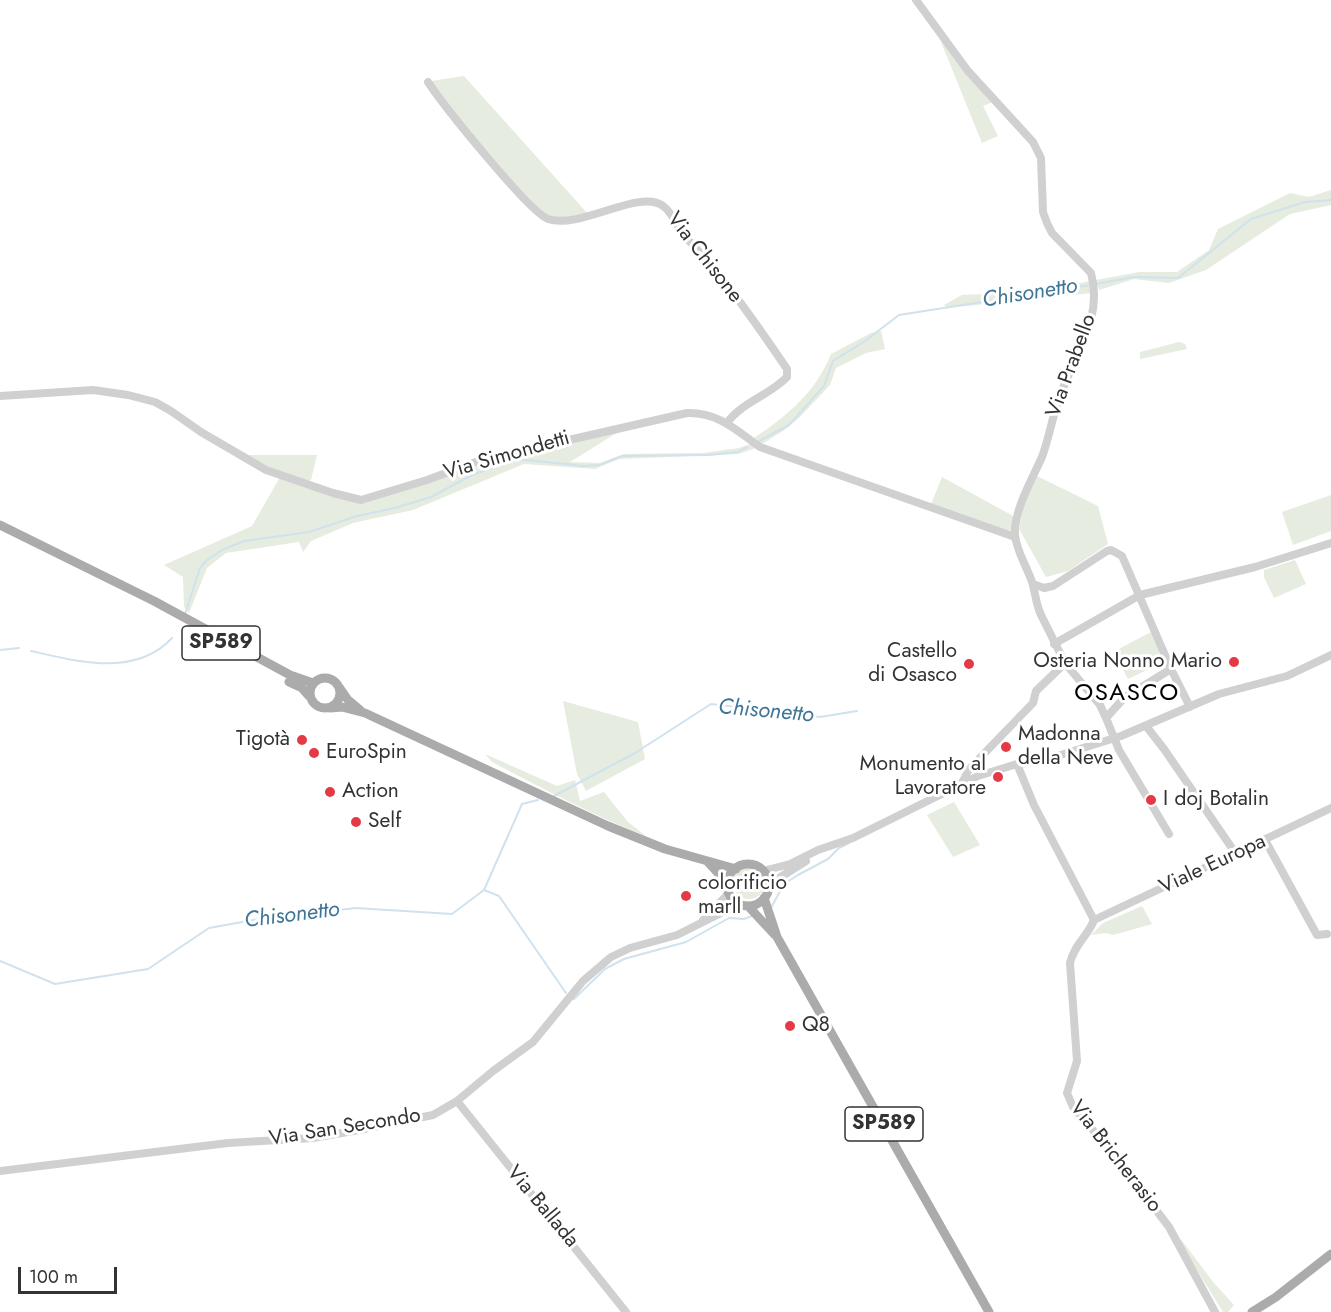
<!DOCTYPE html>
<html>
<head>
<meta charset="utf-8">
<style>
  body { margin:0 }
  #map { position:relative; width:1331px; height:1312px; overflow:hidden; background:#fff; font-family:Jost,sans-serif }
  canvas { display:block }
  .scale { position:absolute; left:18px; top:1267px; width:99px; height:27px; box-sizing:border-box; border:3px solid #333; border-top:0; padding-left:8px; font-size:18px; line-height:21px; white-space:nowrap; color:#333; -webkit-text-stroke:4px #fff; paint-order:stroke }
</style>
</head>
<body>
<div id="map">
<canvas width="1331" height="1312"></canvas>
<div class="scale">100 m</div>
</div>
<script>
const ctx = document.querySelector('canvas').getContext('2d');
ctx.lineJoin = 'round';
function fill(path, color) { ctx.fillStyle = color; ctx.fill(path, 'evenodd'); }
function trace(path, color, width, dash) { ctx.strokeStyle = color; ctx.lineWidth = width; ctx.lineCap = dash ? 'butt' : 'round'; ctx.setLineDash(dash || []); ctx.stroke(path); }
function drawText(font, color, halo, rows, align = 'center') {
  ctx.font = font + ' Jost,sans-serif'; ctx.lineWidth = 6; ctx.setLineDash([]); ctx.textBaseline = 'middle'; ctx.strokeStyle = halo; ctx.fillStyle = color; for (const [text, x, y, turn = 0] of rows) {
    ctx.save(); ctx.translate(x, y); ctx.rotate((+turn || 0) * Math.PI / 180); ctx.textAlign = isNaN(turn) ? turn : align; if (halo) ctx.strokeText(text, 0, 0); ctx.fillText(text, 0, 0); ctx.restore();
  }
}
fill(new Path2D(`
  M937,32L993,102L983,106L998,136L982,143Z
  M464,76L588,214C569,218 556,221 538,211L443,101L431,81Z
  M1331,190V205L1290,214L1206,270L1169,283L1134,279L1099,290L1096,280L1139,272H1177L1209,250L1218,229L1290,193L1309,197Z
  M1090,281L1092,293L947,308L944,305L962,295L1037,292Z
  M881,331L885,349L866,353L836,368L830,385L799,418L783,431L762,444L754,438C787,416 816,392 831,354L871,333Z
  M1179,342L1185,344L1187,349L1140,359V352Z
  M623,429L570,462L600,463L624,454L703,453L739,448L750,444L756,448L738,454L619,459L595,469L524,464L413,510L353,523L311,541L303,552L299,542L226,553L207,568L189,613L184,607L183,577L164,565L252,526L280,477L355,502L484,462Z
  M248,455H317L311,480L307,482L265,467Z
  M1035,475L1098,506L1108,544L1068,571L1046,577L1019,529L1024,501Z
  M942,477L1015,517L1012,530L1007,531L931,504Z
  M1331,495V531L1293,545L1282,512Z
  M1295,560L1306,584L1274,598L1264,577V570Z
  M1151,632L1164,662L1128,679L1113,652Z
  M563,701L638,722L645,759L586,791L577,774Z
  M485,754L557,786L575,780L580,801L604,792L628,822L646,836C593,815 543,789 492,762Z
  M954,802L980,845L953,857L927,815Z
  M733 883a16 16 0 1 1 32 0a16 16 0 1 1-32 0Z
  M1142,906L1152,924L1113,935L1106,933L1091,935L1103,923Z
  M1180,1238L1214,1283L1234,1305L1228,1312H1223L1184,1249Z`), '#e6ecdf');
trace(new Path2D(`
  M1096,284L1133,277L1178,278L1251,219L1305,202L1331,200
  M759,441L789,425L824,386L833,361L865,341L899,315L1090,285
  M185,614L200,568L207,560L222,550L244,541L309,532L357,516L395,508L431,497L472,475L517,459L584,466L599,465L622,456L709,455L738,452L747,447
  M0,650L19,648
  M31,651C76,661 135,678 172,638
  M948,795L982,783
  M554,796L635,753L711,704L820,717L857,711
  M484,890L499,896L566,993
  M772,906L784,884L798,875L828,859L839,848L849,843
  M0,961L55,984L148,969L209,928L259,919L356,908L452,914L484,890L522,804L538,800
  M574,999L605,969L624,959L686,942L729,918L744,919L752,916`), '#cfe2ee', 2);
trace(new Path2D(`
  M916,0L968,71L1033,142L1041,158L1043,212L1047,223L1052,233L1091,273C1104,319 1073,357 1059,399C1052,418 1049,438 1042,457C1033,477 1013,512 1015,535C1016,550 1027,567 1032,582C1036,595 1036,606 1042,617
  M428,82C443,105 529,212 548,219C580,230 640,188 663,206C672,212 677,226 684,235C694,247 705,257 715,269C740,301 764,335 787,369V377C770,395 742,402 727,423
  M0,396L93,390L128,395L155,402L171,411L201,432L266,470L333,493L361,500L427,480L481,460L687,413C718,412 736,430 760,447L1015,537
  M1033,584L1044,588L1053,586L1107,551L1111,550L1122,556L1171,669L1190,707
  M1043,619L1065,663L1100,705L1106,718
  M1054,644L1140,595L1255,567L1331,543
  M1146,726L1164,749L1236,854
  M1017,764L1034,805L1094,920C1088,936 1074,945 1070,963L1077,1061L1067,1093L1073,1107L1111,1151L1169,1227L1215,1312
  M962,783L968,771L975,763L1033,703L1036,691L1065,663
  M1169,834L1119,750L1106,718L1124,698L1171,669
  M1265,840L1317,935L1327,934
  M763,871L790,864L818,850L853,838L978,776L1017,764L1041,761L1064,754L1121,736L1219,694L1287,676L1331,655
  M769,888L779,878L806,861
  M703,920L729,893
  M1094,920L1331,808
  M457,1101L626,1312
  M0,1171L228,1143L313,1138L359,1130L433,1115L457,1101L493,1071L533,1042L583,981L611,957L630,948L677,935L723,912L742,905`), '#d0d0d0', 8);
trace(new Path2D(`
  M0,525L154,601L290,675L313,683
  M310 693a15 15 0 1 1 30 0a15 15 0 1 1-30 0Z
  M289,682L302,688L309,696
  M339,687L348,700L360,710
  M330,708L342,707L365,713L608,826L665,849L736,869
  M707,861L718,873L727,888
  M727 885a21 21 0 1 1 42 0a21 21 0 1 1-42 0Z
  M764,898L777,937L989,1312
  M748,906L775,935
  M1252,1312L1276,1297L1331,1254`), '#ababab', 9);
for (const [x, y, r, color] of [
  [1234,662,6,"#e63946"],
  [969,664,6,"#e63946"],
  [302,740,6,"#e63946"],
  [1006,747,6,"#e63946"],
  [314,753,6,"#e63946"],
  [998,777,6,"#e63946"],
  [330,792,6,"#e63946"],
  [1151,800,6,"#e63946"],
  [356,822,6,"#e63946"],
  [686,896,6,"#e63946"],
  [790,1026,6,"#e63946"]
]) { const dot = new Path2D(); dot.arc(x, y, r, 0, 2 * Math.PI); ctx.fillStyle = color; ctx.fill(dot); trace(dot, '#fff', 2); }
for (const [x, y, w] of [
  [221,643,78],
  [884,1124,78]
]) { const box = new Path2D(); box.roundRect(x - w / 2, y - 17, w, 34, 4.5); ctx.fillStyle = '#fff'; ctx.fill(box); trace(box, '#333', 1.5); }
drawText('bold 20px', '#333', null, [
  ["SP589",221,643],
  ["SP589",884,1124]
]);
drawText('21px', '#333', '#fff', [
  ["Via Chisone",704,258,52],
  ["Via Prabello",1072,366,-70],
  ["Via Simondetti",507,456,-16],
  ["Viale Europa",1213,865,-25],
  ["Via San Secondo",345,1128,-9],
  ["Via Bricherasio",1115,1157,52],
  ["Via Ballada",542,1207,50]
]);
drawText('21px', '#333', '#fff', [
  ["Castello",957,652,"right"],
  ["di Osasco",957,676,"right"],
  ["Osteria Nonno Mario",1222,662,"right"],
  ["Madonna",1018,735],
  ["della Neve",1018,759],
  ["Tigotà",290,740,"right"],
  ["EuroSpin",326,753],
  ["Monumento al",986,765,"right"],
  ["Lavoratore",986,789,"right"],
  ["Action",342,792],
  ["I doj Botalin",1163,800],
  ["Self",368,822],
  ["colorificio",698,884],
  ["marll",698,908],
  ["Q8",802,1026]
], 'left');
drawText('italic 22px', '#3f7597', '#fff', [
  ["Chisonetto",1030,294,-9],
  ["Chisonetto",766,712,5],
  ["Chisonetto",292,916,-7]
]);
ctx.letterSpacing = '1.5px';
drawText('24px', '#000', '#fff', [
  ["OSASCO",1127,694]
]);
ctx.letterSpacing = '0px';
</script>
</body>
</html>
